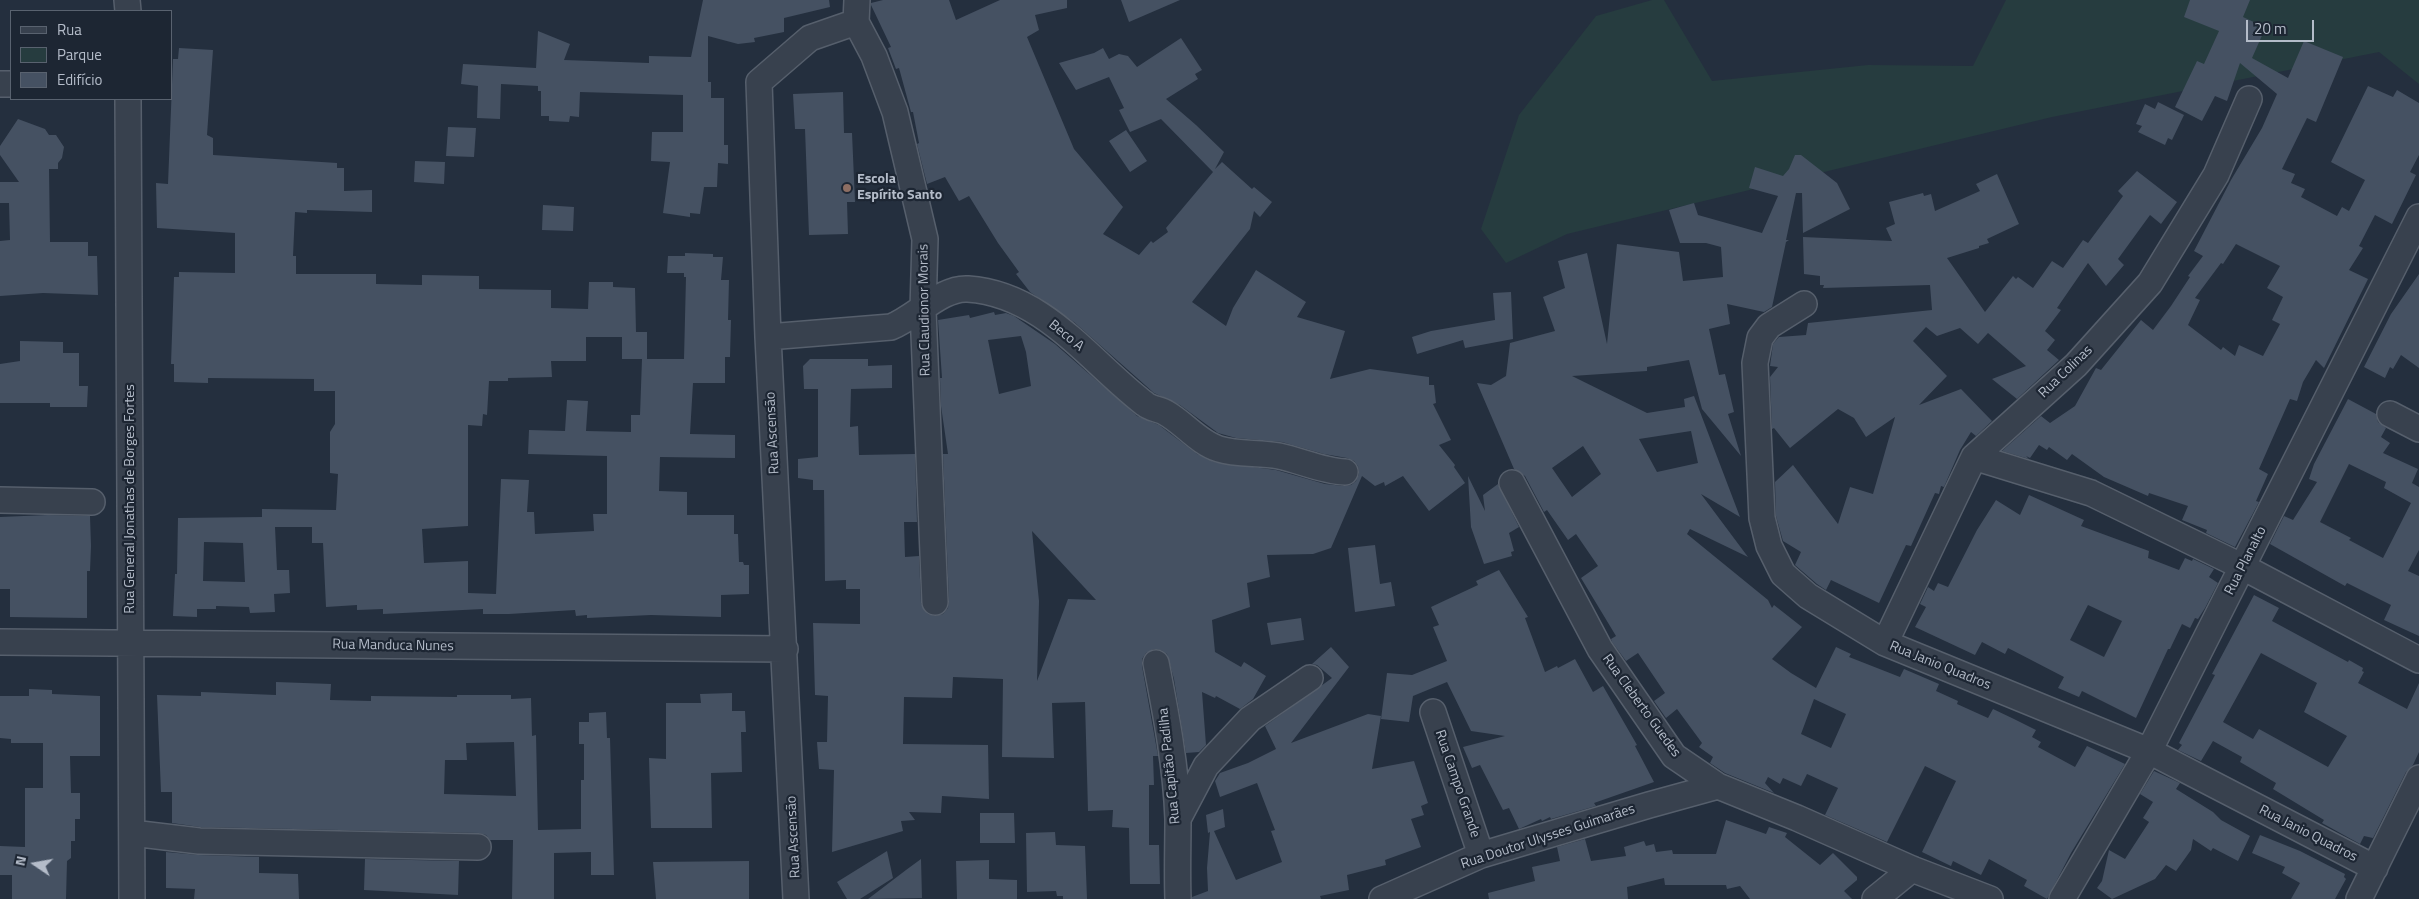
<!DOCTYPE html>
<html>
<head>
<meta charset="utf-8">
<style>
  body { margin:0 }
  #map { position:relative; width:2419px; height:899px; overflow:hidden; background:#242f3e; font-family:"Titillium Web",sans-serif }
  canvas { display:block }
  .legend { position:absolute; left:10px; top:10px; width:162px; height:90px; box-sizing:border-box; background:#1d2633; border:1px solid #59626f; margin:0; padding:6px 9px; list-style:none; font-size:15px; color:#b4bcc9 }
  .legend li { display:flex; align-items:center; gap:10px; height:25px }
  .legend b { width:25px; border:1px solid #59626f }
  .north { position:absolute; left:10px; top:839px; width:50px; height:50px; -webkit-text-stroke:4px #1d2633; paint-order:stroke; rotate:282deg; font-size:14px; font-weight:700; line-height:20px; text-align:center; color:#b4bcc9 }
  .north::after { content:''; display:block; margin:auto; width:18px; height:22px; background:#b4bcc9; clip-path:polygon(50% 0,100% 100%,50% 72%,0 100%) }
  .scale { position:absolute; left:2246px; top:20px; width:68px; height:22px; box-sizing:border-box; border:2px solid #b4bcc9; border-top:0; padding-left:6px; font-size:15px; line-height:18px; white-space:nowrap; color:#b4bcc9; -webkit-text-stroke:4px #1d2633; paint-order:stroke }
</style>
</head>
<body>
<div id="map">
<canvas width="2419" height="899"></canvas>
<ul class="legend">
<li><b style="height:6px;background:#38414e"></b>Rua</li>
<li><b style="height:14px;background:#263c3f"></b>Parque</li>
<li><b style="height:14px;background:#455162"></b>Edifício</li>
</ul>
<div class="north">N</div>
<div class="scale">20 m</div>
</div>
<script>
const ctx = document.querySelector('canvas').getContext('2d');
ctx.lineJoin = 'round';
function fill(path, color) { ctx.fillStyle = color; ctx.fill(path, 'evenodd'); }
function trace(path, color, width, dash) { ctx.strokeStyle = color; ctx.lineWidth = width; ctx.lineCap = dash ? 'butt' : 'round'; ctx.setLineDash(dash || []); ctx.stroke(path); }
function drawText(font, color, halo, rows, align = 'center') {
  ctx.font = font + ' "Titillium Web",sans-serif'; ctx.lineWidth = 4.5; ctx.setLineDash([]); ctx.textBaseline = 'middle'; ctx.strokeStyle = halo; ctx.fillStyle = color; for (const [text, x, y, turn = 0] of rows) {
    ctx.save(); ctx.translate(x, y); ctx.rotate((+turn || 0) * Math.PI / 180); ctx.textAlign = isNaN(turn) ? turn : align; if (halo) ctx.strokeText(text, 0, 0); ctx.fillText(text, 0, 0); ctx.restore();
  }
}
fill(new Path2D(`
  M1652,0H1664L1712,81L1868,65L1973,66L2006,0H2419V84L2379,52L2052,117L1567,234L1506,263L1481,229L1519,115L1596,16Z`), '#263c3f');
fill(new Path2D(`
  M703,0H829L830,7L784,18V32L754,38L755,42L738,44L708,36V82H711V98H724V145H728V164L718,163L717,187H704L700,214L690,213V217L663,213L670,162L651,161L652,132H683V95L580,92L579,117L570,116L569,122L549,121V116H541V91H538V86L501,84L500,119L477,118L478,86L461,84L463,64L536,68L538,31L570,44L564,60L649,63V56L691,57Z
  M883,0H949L956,20L1000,0H1067V8L1035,15L1039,30L1027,37L1074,149L1123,207L1103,234L1139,255L1151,241L1153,243L1168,232L1166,228L1213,172L1161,119L1130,132L1119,110L1124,108L1109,77L1076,90L1059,63L1094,53L1103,48L1109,59L1119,54L1128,56L1137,67L1181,38L1202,70L1195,74L1198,79L1166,99L1196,125L1224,152L1215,169L1222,162L1252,189L1254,187L1272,202L1260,217L1254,211L1250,229L1192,302L1226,326L1233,308L1256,270L1306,302L1297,317L1345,331L1330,379L1370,369L1429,377V385H1434L1436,403L1433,404L1451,440L1439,445L1455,465L1454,467L1465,483L1429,511L1403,476L1385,486L1384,482L1375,486L1362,476L1331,548L1313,554L1267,555L1270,577L1247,583L1250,607L1212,620L1215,652L1241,667L1244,662L1266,676L1253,699L1240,709L1216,696L1215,698L1202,692L1206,745L1199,752L1186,753L1174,679L1167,654L1161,650L1154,649L1146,653L1142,659V666L1158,756H1153L1154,785H1149V845H1159L1160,884H1130L1129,828L1112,827L1113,810L1088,811L1085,702L1052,703L1054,758L1002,757L1003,679L953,677L952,698L904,697L903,744L988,745L989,799L942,796L941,813L909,812L915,820L901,821L903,831L832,852L834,770L819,769L817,742H827L828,696L815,695L813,623L860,624V589H846V580L825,581L824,490H813V480L798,478V459L818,457V389H804L803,366L810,359H868V366L892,365V388L851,389L850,427L858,426L859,455L915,454L917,522H904L905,557L919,556L921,603L928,614L935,616L943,614L948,608L949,601L943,454H948L941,406L940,378H942L938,320L969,315L970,318L994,312L995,315L1006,313L1014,316L1055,344L1137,416L1159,425L1197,454L1214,462L1276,470L1325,484L1344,486L1351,485L1356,481L1359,474L1358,466L1354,461L1347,458L1324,454L1282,442L1236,438L1218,433L1180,405L1154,393L1074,322L1030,292L1016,274L1019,272L998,243L969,196L959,201L945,177L927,184L917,144L919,143L913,112H911L899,68L896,69L888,48L891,47L871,5V3ZM1021,336L1026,352L1031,386L999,394L988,340ZM1032,531L1096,600L1068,599L1037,681L1039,601Z
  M1121,0H1180L1129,22Z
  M2190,0H2250L2243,17L2258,24L2256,27L2264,31L2252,58L2288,78L2304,41L2343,57L2316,122L2307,118L2282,169L2295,174L2291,183L2305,189L2301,197L2337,216L2342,207L2349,211L2365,180L2331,162L2368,86L2393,97L2397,90L2419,103V155L2410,172L2416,175L2392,224L2375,215L2359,246L2363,248L2349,270L2368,279L2324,368L2316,360L2303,382L2297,401L2290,399L2259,469L2268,474L2256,501L2259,502L2235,547L2206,533L2207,530L2182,520L2188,506L2149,493L2148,496L2104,477L2072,454L2067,460L2049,447L2047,450L2039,445L2030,458L2026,456L2029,459L2002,451L2041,416L2050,423L2075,406L2096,368L2101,370L2141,320L2153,330L2171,306L2190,277L2188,276L2203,256L2194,251L2231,180L2262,128L2277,94L2240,63L2227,101L2215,96L2202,121L2175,107L2197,61L2204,64L2219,31L2184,17ZM2236,244L2280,266L2267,288L2283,297L2272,320L2280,324L2263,356L2239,345L2235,356L2223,347L2221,350L2188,325L2200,300L2195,298L2221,263L2223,264Z
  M179,48L213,50L207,135L213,138V155L337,163V168H344V191L372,190V212L307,210V213L295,212L293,256H296V274H376V284L422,285V275L479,276V289L551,290V308L588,309L589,282H613V287L635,288L636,332H647V359H622V337H586V361H551L552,377L508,378V381H489L487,415L483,414L482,426L468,425V526L422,529L424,563L468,561V593L496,594L501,479L529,480L527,512H534L535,534L594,531L593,514H607V456L528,454L529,430L565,431L567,400L588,401L586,431L631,432V415H640L642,359H684L686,277H684V273H667L668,256H685V253L713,254V257H723L721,280H729L728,320H731L730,357H725V383H693L690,434L735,435V458L660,457L659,491L687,492V515H734V534H738L739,562H743L744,565H749V594L721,595V617L651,615L587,618V615L576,616L575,610L509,614H483V609L383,614V609L357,610V605L326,607L323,543H312V527H275L277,570H289L290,593L274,594L275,612L250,613L249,607L216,606V609H197V617L173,616L175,574H177L178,518L262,517V509L336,510L338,474L330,473V432L335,424V391H314V379L208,378V383L174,382V364H171L174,277H179V272L235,273V233L157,228L156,183L168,184L173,59H178ZM204,542L243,543L245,582L203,581Z
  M843,92L844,133H852L855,202H847L848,234L809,235L805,129H795L793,94Z
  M2158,102L2184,115L2172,140L2168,138L2165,145L2138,132L2142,126L2136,124L2145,104L2155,109Z
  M18,119L45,129L49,135H56L64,147L62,158L58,163V169H49L50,242H88V256H97L98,295L43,293L0,296V241L10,240L9,203H0V182H19L0,155V146Z
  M448,127L476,128L474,157L446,156Z
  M1126,130L1147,161L1130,172L1109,141Z
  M1795,155H1801L1837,183L1850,209L1803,233L1802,193H1796L1786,240H1789L1786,242L1772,307L1764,312L1727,304L1730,324L1709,329L1719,375L1725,374L1734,412L1728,414L1741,456L1702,409L1689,360L1647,367V371L1572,376L1647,413L1685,407L1684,399L1694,396L1740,517L1701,494L1748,557L1690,529L1687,534L1768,600L1772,608L1774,605L1802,627L1772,659L1791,673L1816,688L1836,647L1851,654L1849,657L1900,677L1904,669L1939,684L1936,691L1958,701L1957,704L1988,718L1993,709L2014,719L2036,730L2032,737L2041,742L2038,747L2075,767L2087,746L2125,764L2071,853L2047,899L2024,886L2027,880L1989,859L1981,875L1953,861L1951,866L1922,852L1956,781L1925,766L1887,842L1825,815L1838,788L1807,774L1801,786L1783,778L1780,784L1768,777L1765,783L1774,793L1725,773L1710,763L1713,757L1699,747L1702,743L1677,709L1666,718L1654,701L1665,693L1638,653L1626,661L1612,642L1611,639L1616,636L1581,578L1598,566L1576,534L1568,540L1547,510L1544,512L1525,476L1514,469L1477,383L1491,385L1506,376L1510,343L1555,331L1543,297L1565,288L1558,261L1587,253L1607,344L1617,244L1679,252L1683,281L1723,277L1721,247L1706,243H1680L1669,210L1694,203L1698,215L1762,233L1778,196L1749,188L1755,167L1783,176L1789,169ZM1691,431L1698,463L1657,472L1639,439ZM1583,446L1601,474L1572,497L1552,468ZM1814,699L1846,714L1831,748L1801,734Z
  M415,161L445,162L444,184L414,182Z
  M2137,171L2177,202L2161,224L2150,215L2118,259L2124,265L2106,286L2088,263L2057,308L2061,310L2045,331L2055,340L2047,350L2059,360L2017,399L1992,379L2026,366L1988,333L1978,344L1960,328L1937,336L1926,327L1913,341L1947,376L1919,405L1961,389L1992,421L1976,436L1971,432L1960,450L1944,487L1941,486L1939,494L1935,493L1911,546L1906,545L1879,603L1831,580L1826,590L1817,584L1795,565L1801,552L1783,541L1776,516L1775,482L1793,465L1838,524L1850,487L1873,494L1895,417L1866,437L1854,418L1838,409L1790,448L1774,428L1772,429L1770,377L1778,367L1770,366L1773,344L1779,337L1806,335L1808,323L1932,310L1930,285L1823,288L1824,285H1820V276L1804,274L1803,237L1892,241L1886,228L1895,224L1889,202L1923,193L1924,196L1931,194L1935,211L1980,191L1976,184L1997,174L2019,224L1987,239L1989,243L1979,246V248L1947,258L1985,312L2013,276L2016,279L2018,277L2033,288L2052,261L2063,268L2083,240L2088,243L2123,196L2118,191Z
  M543,205L574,207L573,231L542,230Z
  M2419,274V368L2401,355L2393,369L2390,367L2385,378L2364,367L2391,314Z
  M1511,292L1513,339L1465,348L1463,340L1417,354L1412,337L1431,331L1495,320L1493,293Z
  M20,341L63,342V353H79V386H88L87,407H50V403H0V364L20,361Z
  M2348,399L2376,414L2378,422L2386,428L2381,437L2390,443L2383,453L2418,469L2412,483L2419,487V550L2408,571L2419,576V636L2384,620L2391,605L2347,583L2345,586L2270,544L2284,516L2293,520L2317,482L2309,479L2314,464ZM2349,464L2386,482L2384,488L2411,503L2383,558L2349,540L2351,538L2320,522Z
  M1468,476L1485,511L1483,495L1498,484L1519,527L1509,533L1514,551L1511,552L1512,556L1484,564L1471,527Z
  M2029,495L2084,520L2081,526L2149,551L2148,558L2179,570L2185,558L2192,561L2193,559L2214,569L2209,577L2218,583L2205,608L2198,619L2195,618L2190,628L2182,624L2170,649H2168L2136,718L2082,691L2079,697L2058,688L2064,677L2008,648L2005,654L1982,642L1975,655L1915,627L1926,607L1920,604L1928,587L1934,591L1938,583L1948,587L1977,530L1996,500L2020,515ZM2088,605L2122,621L2104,657L2070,640Z
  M48,515L90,516L91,546L90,571H87V618L10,617V589H0V517Z
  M1375,545L1380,584L1391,582L1395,606L1355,612L1348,548Z
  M1499,570L1528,617L1525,618L1545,672L1557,666L1558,668L1575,659L1593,692L1603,686L1637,745L1635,746L1654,782L1594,803L1596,806L1551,819L1550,817L1542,821L1541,819L1519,829L1509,808L1503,810L1480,765L1472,768L1463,747L1505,736L1471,731L1447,682L1413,696L1409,722L1381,719L1387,673L1412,675L1447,661L1433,627L1439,625L1431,607L1478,585L1476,581Z
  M2254,595L2279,608L2272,621L2348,662L2349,660L2363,668L2362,671L2364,672L2358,683L2407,709L2419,683V752L2413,765L2406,772L2373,838L2364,836L2360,844L2322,823L2324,820L2273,789L2276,783L2240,762L2242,757L2213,741L2201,761L2178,750L2182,745L2179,743L2215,675L2212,674ZM2261,653L2317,683L2304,712L2347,736L2328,767L2259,729L2253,739L2223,722Z
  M1301,618L1304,640L1271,645L1267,623Z
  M1331,647L1349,667L1291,743L1368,714L1381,716L1372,769L1414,761L1428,803L1421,806L1424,815L1411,819L1421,847L1385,860L1386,865L1347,875L1349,890L1320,896L1321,899H1192V897L1208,891L1207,868L1210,832L1208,833L1206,815L1223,809L1225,827L1214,831L1236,880L1282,862L1271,831L1275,830L1257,783L1220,797L1215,781L1220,773L1248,763L1276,749L1265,726L1332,678L1317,665L1312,664Z
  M276,682L331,684L330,700L371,701V696L457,697V695H511V699L531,698L532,736L536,735L538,830L581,829V780H584V744H579V722H589V713L606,712L607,738H610L614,875H591V852L554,853V899H512L513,840H490L486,835L479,833L200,827L172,823V792H161L157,695L201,696V692L276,695ZM514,742L516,796L444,794L445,760H467L466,743Z
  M29,689L52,690V694L100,696V756H70L71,793H80V819H75V841H71V858L67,861L66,899H12V875H0V846L25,847V788H43V743H11V739L0,738V696H29Z
  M732,693V711H745L746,732H741L742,772L711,773L712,828H651L649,758L666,759V703H701L700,694Z
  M2154,771L2180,783L2176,789L2213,812L2221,820L2250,836L2238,861L2213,848L2211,851L2193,839L2191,850L2176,871L2166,865L2155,879L2112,899L2097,888L2102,881L2109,850L2125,859L2149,822L2143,818L2153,802L2140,794Z
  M980,813H1014L1015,843H980Z
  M1726,820L1766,834L1769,827L1787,833L1785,837L1820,865L1833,853L1857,877V880L1844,891L1852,899H1750L1740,886L1727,889L1726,885H1665L1664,878L1627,887L1628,899H1489L1488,893L1535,881L1532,867L1560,861L1557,847L1585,839L1591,861L1626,856L1624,847L1644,841L1646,846L1654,844L1656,852L1672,850L1673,854H1716Z
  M1055,832L1056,845L1085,846L1087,899H1063V896H1057L1056,891L1027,892L1026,833Z
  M2260,835L2300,851L2345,874L2344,877L2346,879L2335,899H2291L2300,883L2282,873L2285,867L2252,853Z
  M887,851L893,878L860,899H847L837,882Z
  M166,852L199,855L259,857V873L298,874L299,899H194L195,889L166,888Z
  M365,859L459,861L458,895L364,890Z
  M921,859L922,898L868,899L906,870Z
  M989,860V879L1017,880V899H957L956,861Z
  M749,861V899H656L653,862Z`), '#455162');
const minor = new Path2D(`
  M127,0L128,11
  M857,0L856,22L874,56L895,112L925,239L923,310L935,602
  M0,84H11
  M128,99L132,899
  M1804,304L1769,326L1760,338L1755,363L1762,518L1769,546L1783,574L1808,596L1885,643L2149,751L2375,868
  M768,337L891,327C916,317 942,287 968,289C1044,294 1090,362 1145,404C1151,409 1160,409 1166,413C1184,423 1199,443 1219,449C1238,455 1260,452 1279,456C1302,461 1322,471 1345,472
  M2390,414L2419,429
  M1974,457L2091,493L2243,567L2419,660
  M1512,483L1600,649L1674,756L1718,786L1797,818L1912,869L1990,899
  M0,500L92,502
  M0,642L785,649
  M1885,643L1974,457L2076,365L2150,283L2216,175L2249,99
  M1156,663C1166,714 1176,766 1178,819C1178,845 1177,872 1178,899
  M1433,712L1481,855
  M1178,819L1206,766L1250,719L1310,678
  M132,833L199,841L478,847
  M796,899L768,337L759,82L810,38L856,22
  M1382,899L1481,855L1649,805L1718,786
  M1875,899L1912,869
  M2062,899L2149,751L2419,217
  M2359,899L2419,778`);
trace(minor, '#565f6c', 28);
trace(minor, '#38414e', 25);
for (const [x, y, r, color] of [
  [847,188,5,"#8d6e63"]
]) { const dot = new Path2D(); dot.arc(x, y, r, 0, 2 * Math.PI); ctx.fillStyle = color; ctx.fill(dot); trace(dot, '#1d2633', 2); }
drawText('bold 14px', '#b4bcc9', '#1d2633', [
  ["Escola",857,180],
  ["Espírito Santo",857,196]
], 'left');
drawText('14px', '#b4bcc9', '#1d2633', [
  ["Rua Claudionor Morais",925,310,-91],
  ["Beco A",1066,336,39],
  ["Rua Colinas",2066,372,-44],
  ["Rua Ascensão",773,433,-93],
  ["Rua General Jonathas de Borges Fortes",131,499,-90],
  ["Rua Planalto",2246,561,-63],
  ["Rua Manduca Nunes",393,646,1],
  ["Rua Janio Quadros",1940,666,22],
  ["Rua Cleberto Guedes",1641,706,54],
  ["Rua Capitão Padilha",1170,766,-96],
  ["Rua Campo Grande",1457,784,71],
  ["Rua Janio Quadros",2308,834,27],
  ["Rua Ascensão",794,837,-93],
  ["Rua Doutor Ulysses Guimarães",1548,837,-18]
]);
</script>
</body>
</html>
